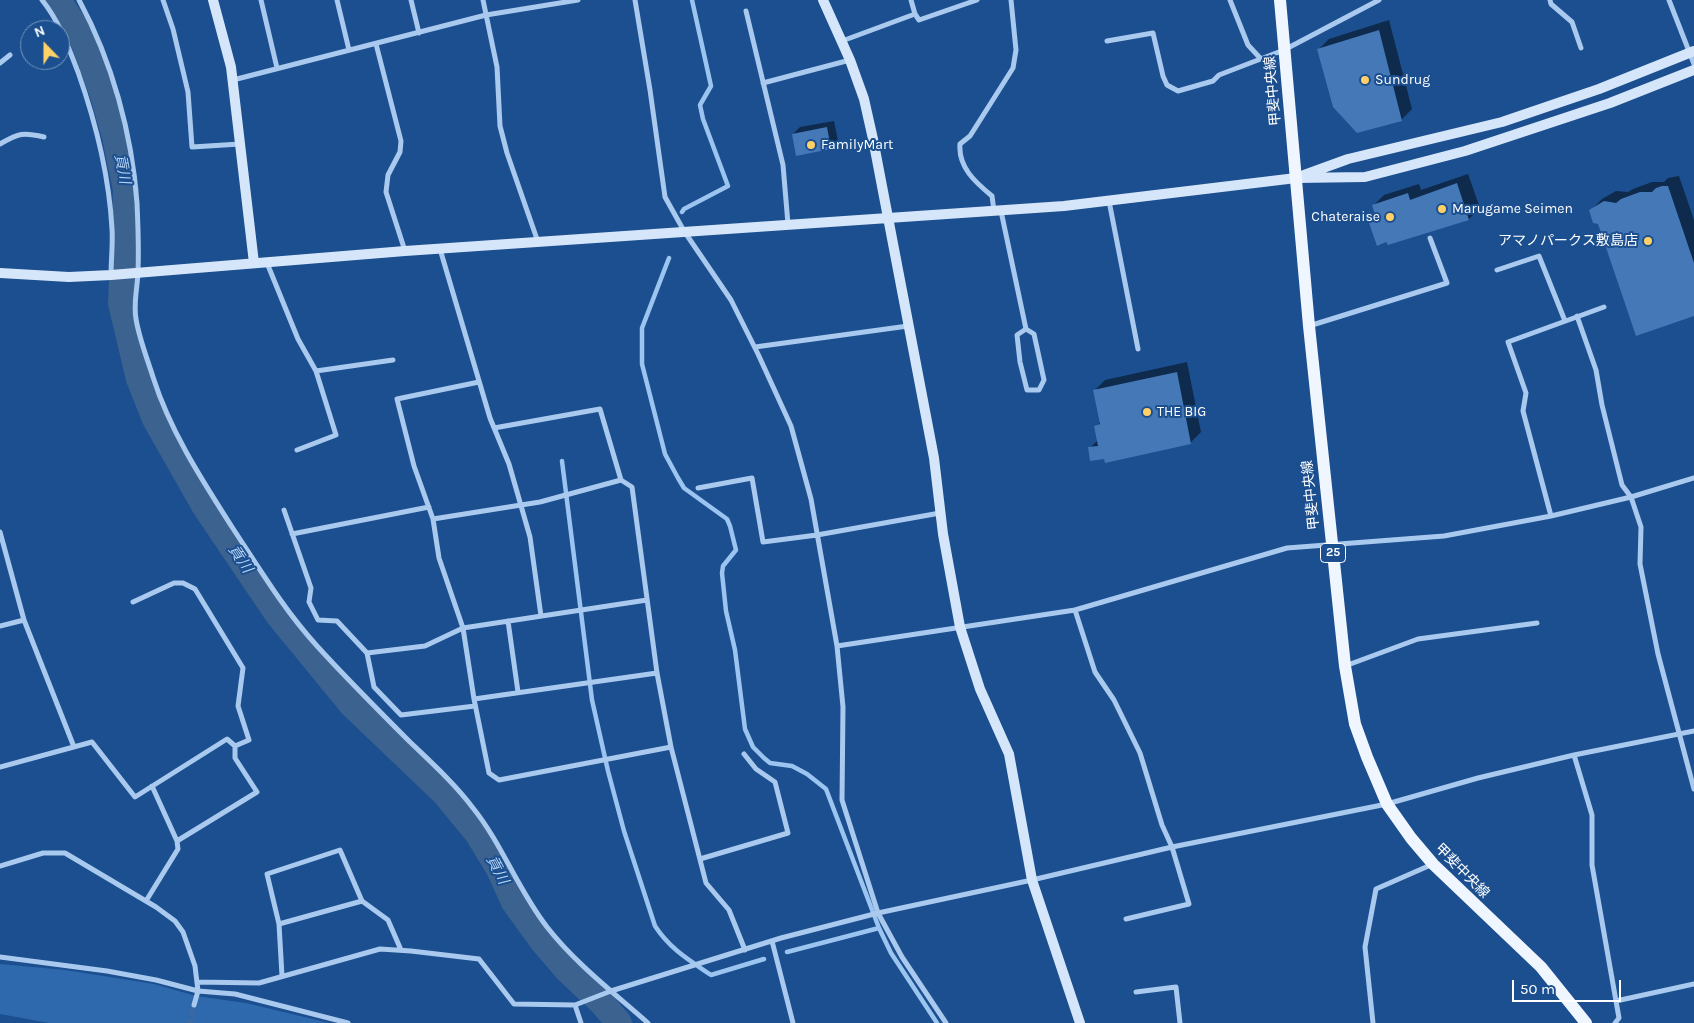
<!DOCTYPE html>
<html>
<head>
<meta charset="utf-8">
<style>
  body { margin:0 }
  #map { position:relative; width:1694px; height:1023px; overflow:hidden; background:#1b4f8f; font-family:Karla,sans-serif }
  canvas { display:block }
  .north { position:absolute; left:20px; top:20px; width:50px; height:50px; box-sizing:border-box; background:#1b4f8f; border:1px solid #7695bc; border-radius:50%; rotate:338deg; font-size:14px; font-weight:700; line-height:20px; text-align:center; color:#fff }
  .north::after { content:''; display:block; margin:auto; width:18px; height:22px; background:#ffd166; clip-path:polygon(50% 0,100% 100%,50% 72%,0 100%) }
  .scale { position:absolute; left:1512px; top:980px; width:109px; height:22px; box-sizing:border-box; border:2px solid #fff; border-top:0; padding-left:6px; font-size:15px; line-height:18px; white-space:nowrap; color:#fff; -webkit-text-stroke:4px #1b4f8f; paint-order:stroke }
</style>
</head>
<body>
<div id="map">
<canvas width="1694" height="1023"></canvas>
<div class="north">N</div>
<div class="scale">50 m</div>
</div>
<script>
const ctx = document.querySelector('canvas').getContext('2d');
ctx.lineJoin = 'round';
function fill(path, color) { ctx.fillStyle = color; ctx.fill(path, 'evenodd'); }
function trace(path, color, width, dash) { ctx.strokeStyle = color; ctx.lineWidth = width; ctx.lineCap = dash ? 'butt' : 'round'; ctx.setLineDash(dash || []); ctx.stroke(path); }
function drawText(font, color, halo, rows, align = 'center') {
  ctx.font = font + ' Karla,"Noto Sans JP",sans-serif'; ctx.lineWidth = 4; ctx.setLineDash([]); ctx.textBaseline = 'middle'; ctx.strokeStyle = halo; ctx.fillStyle = color; for (const [text, x, y, turn = 0] of rows) {
    ctx.save(); ctx.translate(x, y); ctx.rotate((+turn || 0) * Math.PI / 180); ctx.textAlign = isNaN(turn) ? turn : align; if (halo) ctx.strokeText(text, 0, 0); ctx.fillText(text, 0, 0); ctx.restore();
  }
}
fill(new Path2D(`
  M0,964L65,970L154,984L196,996L246,1003L329,1023H49L0,1014Z`), '#2e69ad');
fill(new Path2D(`
  M1389,20L1412,109L1401,120L1319,49L1329,39Z
  M834,121L838,141L831,148L793,134L800,127Z
  M1468,174L1480,208L1469,219L1388,244L1370,224L1377,217L1374,205L1384,195L1419,184L1421,190Z
  M1679,176L1694,220V315L1599,223L1591,210L1602,199L1616,191L1628,192L1633,189L1652,182H1664L1668,178Z
  M1187,362L1201,432L1190,443L1090,448L1098,440L1096,427L1101,421L1095,390L1105,380Z`), '#0007');
trace(new Path2D(`
  M682,212L684,209L728,186L703,119L700,105L711,86L692,0
  M669,258L642,328V364L665,454L678,478L684,488L727,519L730,526L736,550L723,566L722,573L726,611L735,650L745,729L753,747L764,758L770,763L792,766L807,774L826,789L879,928L891,953L937,1023
  M562,461L592,700L608,771L624,831L655,926C670,949 689,960 711,975L764,959
  M787,952L879,928`), '#9cc4f0', 4.5);
trace(new Path2D(`
  M58,0L81,35L102,92L115,137L126,190L121,303L139,379L155,419L205,507L278,615L351,704L444,793L477,833L499,869L514,902L543,942L567,970L602,1003L619,1023`), '#3c6290', 26);
fill(new Path2D(`
  M1379,30L1402,121L1357,133L1333,107L1317,49Z
  M827,127L831,149L796,156L792,134Z
  M1457,183L1469,220L1388,245L1386,242L1377,246L1369,223L1377,221L1372,205L1408,193L1410,200Z
  M1662,186H1668L1694,263V316L1636,336L1598,224L1593,223L1589,210L1604,201L1616,203L1621,199L1640,192H1652L1656,188Z
  M1177,372L1191,444L1105,463L1104,459L1090,461L1088,447L1098,446L1094,426L1100,424L1093,390Z`), '#4478b7');
trace(new Path2D(`
  M190,1023L194,1005`), '#3d69a0', 5, [5, 2.5]);
trace(new Path2D(`
  M42,0C59,21 68,46 78,72C96,123 109,174 112,229C113,244 111,260 111,275
  M79,0C112,61 132,134 137,203C138,225 139,248 138,270C138,286 133,302 136,319C139,338 147,358 153,377C170,431 202,480 232,527C259,568 284,610 317,646C347,679 379,711 410,742C432,763 455,784 473,808C502,844 518,890 547,927C575,963 614,993 648,1023
  M163,0L173,29L188,92L192,147L240,144
  M261,0L277,68
  M337,0L349,50
  M411,0L419,33
  M483,0L497,67L500,126L507,153L538,242
  M635,0L650,90L665,197L684,231L731,300L758,354L791,426L811,499L837,646L843,707L842,800L878,913L902,957L946,1023
  M911,0L915,14
  M1230,0L1248,45L1261,59
  M1550,0L1551,4L1572,22L1581,48
  M1669,0L1694,64
  M746,11L783,165L788,224
  M842,41L915,14L919,20L977,0
  M1107,41L1153,33L1163,76L1167,85L1178,91L1213,81L1219,75L1284,50L1379,0
  M376,44L401,141L400,152L388,175L386,192L405,251
  M0,63L10,55
  M233,80L486,15L578,0
  M763,83L850,60
  M0,144C19,133 23,132 44,137
  M1109,201L1138,349
  M994,211L992,196C975,182 958,167 960,144L970,136L1013,68L1016,50L1011,0
  M1001,211L1026,329
  M440,249L490,418L509,464L530,537L541,616
  M267,263L298,339L316,371L336,435L297,450
  M1497,270L1539,256L1565,321
  M1577,316L1596,370L1602,405L1622,485L1631,497L1641,527L1640,564L1658,654L1694,789
  M1309,326L1447,283L1430,238
  M1026,329L1034,334L1044,380L1039,390H1027L1020,362L1017,335Z
  M755,347L908,326
  M316,371L393,360
  M479,382L397,399L414,466L433,519L439,558L463,628L474,699L489,773L499,780L671,747
  M494,428L600,409L621,480
  M698,488L752,478L763,542L817,535L940,513
  M284,510L311,588L309,602L318,620L337,621L367,653
  M1551,516L1523,411L1526,393L1508,342L1604,307
  M433,519L540,502L621,480L632,487L657,673L671,747L706,883L729,910L745,950
  M0,532L24,620L74,747
  M292,534L429,507
  M133,602L174,583H183L195,589L243,668L238,706L249,740L235,746
  M1075,610L1095,672L1114,700L1140,753L1162,825L1172,847L1189,904L1126,919
  M508,621L518,692
  M0,626L24,620
  M837,646L1075,610L1287,548L1444,536L1551,516L1631,497L1694,478
  M1345,666L1418,639L1537,623
  M474,699L657,673
  M475,706L401,715L374,687L367,653L425,646L463,628L647,600
  M1574,755L1592,815V865L1619,1018L1615,1023
  M0,767L92,742L135,797L227,739L235,746V758L257,792L177,841
  M700,859L788,833L775,782L756,769L744,754
  M0,866L43,853H65L156,907L175,921L183,932L195,966L198,991L194,1005
  M146,901L178,849L177,841L152,786
  M279,924L362,901
  M772,941L793,1023
  M0,957L107,971L156,980L198,991L235,994L348,1023
  M282,976L279,924L267,874L340,850L362,901L388,920L401,950
  M197,982L259,983L380,949L411,951L479,959L514,1004L575,1005L611,991L781,938L878,913L1032,880L1172,847L1387,804L1478,778L1574,755L1694,731
  M1136,992L1176,987L1180,1023
  M1616,1001L1694,984
  M575,1005L581,1023
  M1373,1023L1365,947L1376,889L1433,864`), '#a9c9ee', 5);
trace(new Path2D(`
  M213,0L231,67L254,263
  M823,0L850,60L864,99L873,139L934,458L943,534L960,627L980,689L1009,754L1032,880L1080,1023
  M1304,175L1348,159L1502,122L1599,89L1694,51
  M0,273L69,277L111,275L405,251L1064,206L1296,178L1365,177L1465,151L1610,103L1694,70`), '#d6e6fa', 10);
trace(new Path2D(`
  M1280,0L1309,326L1345,666L1355,724L1367,757L1387,804L1411,838L1433,864L1541,967L1586,1023`), '#f0f6ff', 12);
for (const [x, y, r, color] of [
  [1365,80,5,"#ffd166"],
  [811,145,5,"#ffd166"],
  [1442,209,5,"#ffd166"],
  [1390,217,5,"#ffd166"],
  [1648,241,5,"#ffd166"],
  [1147,412,5,"#ffd166"]
]) { const dot = new Path2D(); dot.arc(x, y, r, 0, 2 * Math.PI); ctx.fillStyle = color; ctx.fill(dot); trace(dot, '#1b4f8f', 2); }
for (const [x, y, w] of [
  [1333,553,25]
]) { const box = new Path2D(); box.roundRect(x - w / 2, y - 9.5, w, 19, 4); ctx.fillStyle = '#1b4f8f'; ctx.fill(box); trace(box, '#fff', 1); }
drawText('bold 12px', '#fff', null, [
  ["25",1333,553]
]);
drawText('14px', '#fff', '#1b4f8f', [
  ["Sundrug",1375,80],
  ["FamilyMart",821,145],
  ["Marugame Seimen",1452,209],
  ["Chateraise",1380,217,"right"],
  ["アマノパークス敷島店",1638,241,"right"],
  ["THE BIG",1157,412]
], 'left');
drawText('14px', '#fff', '#1b4f8f', [
  ["甲斐中央線",1273,91,-95],
  ["甲斐中央線",1311,495,-96],
  ["甲斐中央線",1462,871,45]
]);
drawText('italic 15px', '#b5d3f5', '#1b4f8f', [
  ["貢川",122,169,79],
  ["貢川",240,559,56],
  ["貢川",497,870,62]
]);
</script>
</body>
</html>
